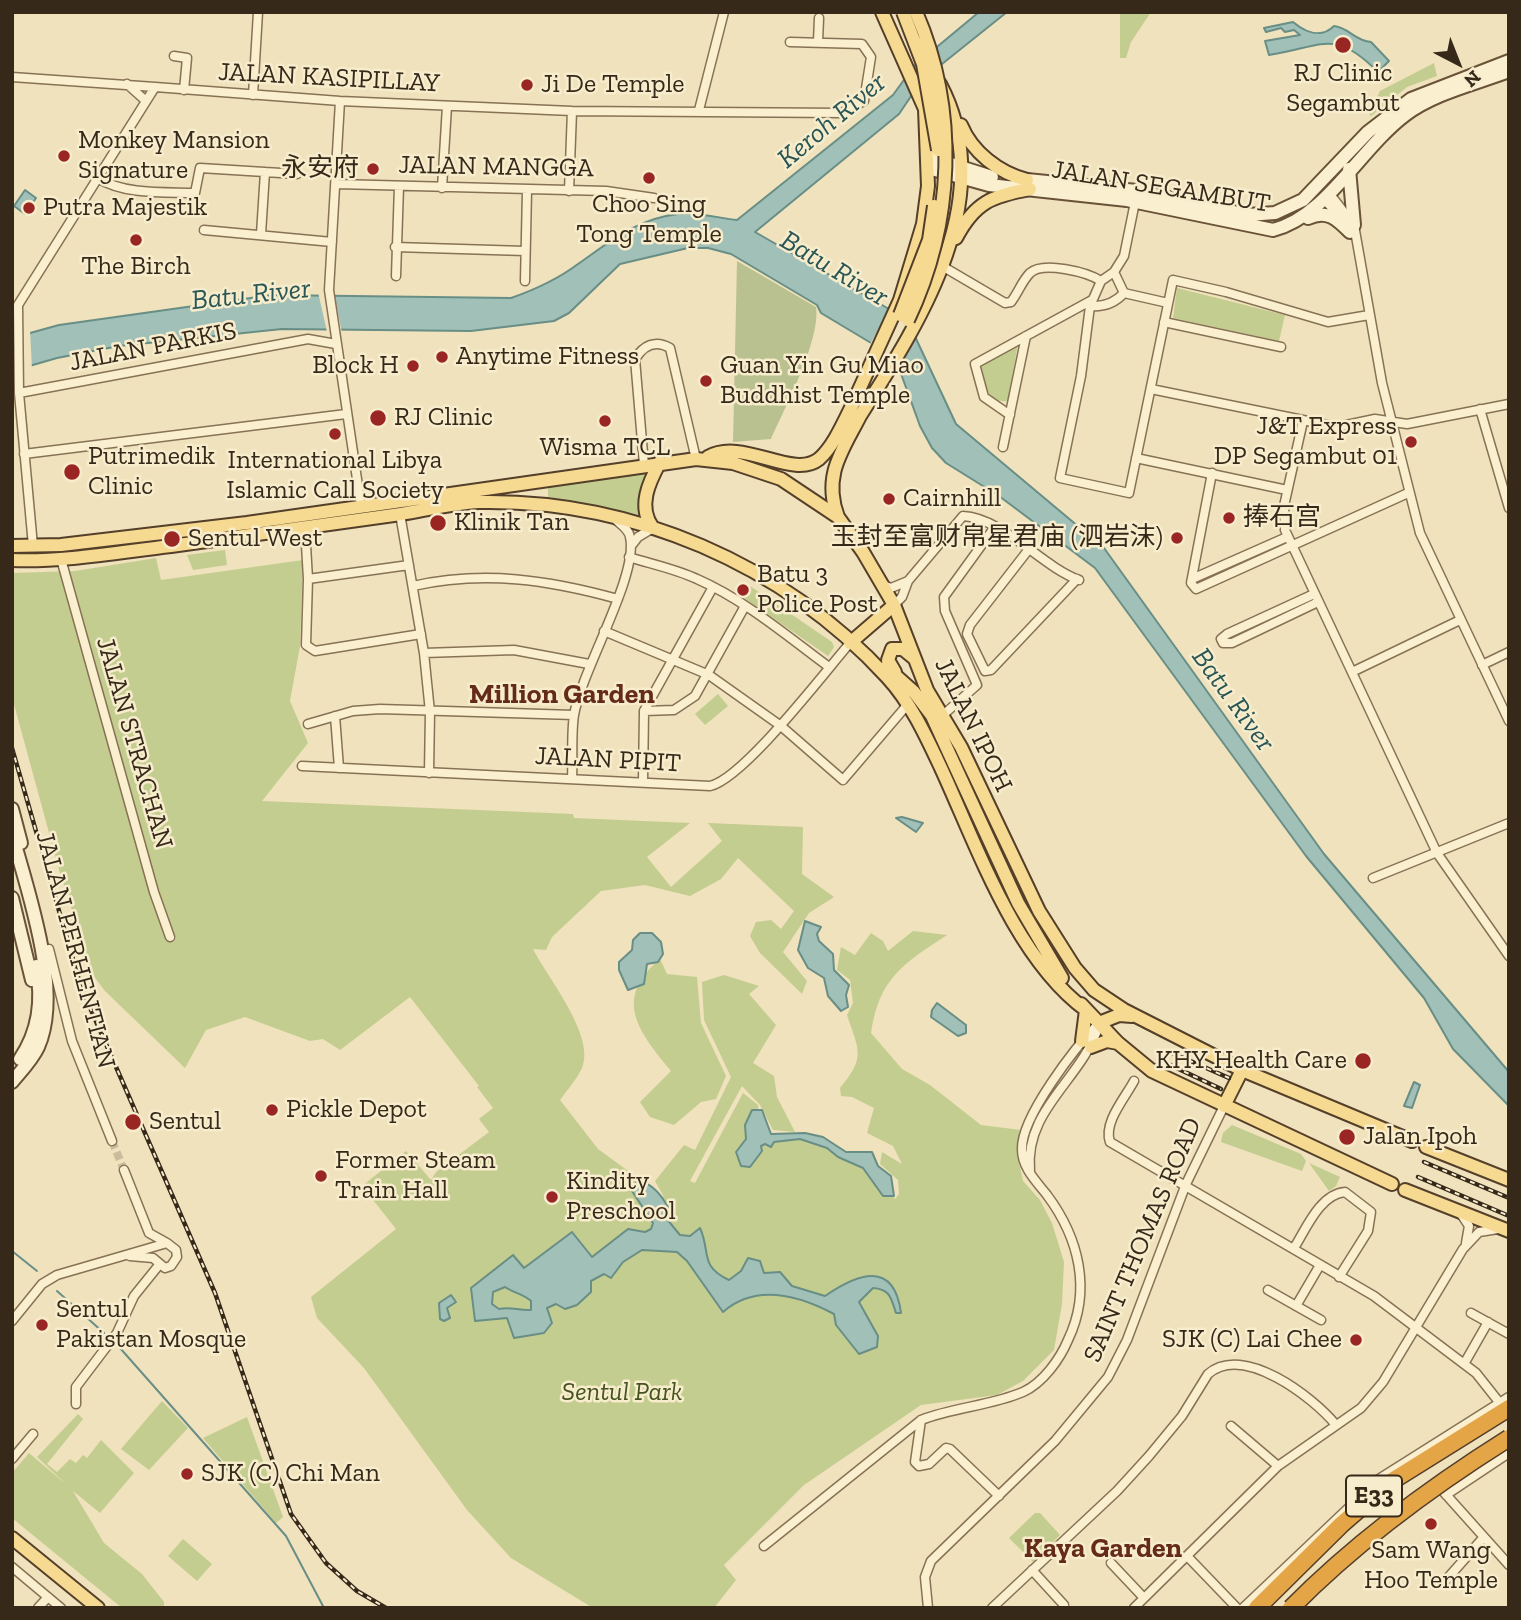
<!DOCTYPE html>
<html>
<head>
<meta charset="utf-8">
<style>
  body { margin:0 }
  #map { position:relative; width:1521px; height:1620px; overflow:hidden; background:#efe2bc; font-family:"Zilla Slab",serif }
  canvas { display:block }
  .frame { position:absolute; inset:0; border:14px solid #36291a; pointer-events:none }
  .north { position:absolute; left:1423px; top:28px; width:70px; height:70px; -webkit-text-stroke:5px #f7eccc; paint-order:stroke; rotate:138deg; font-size:19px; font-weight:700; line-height:28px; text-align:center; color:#36291a }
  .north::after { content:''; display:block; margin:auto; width:24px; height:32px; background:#36291a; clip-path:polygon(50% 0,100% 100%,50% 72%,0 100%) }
</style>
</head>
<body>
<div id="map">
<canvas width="1521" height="1620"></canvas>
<div class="frame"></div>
<div class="north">N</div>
</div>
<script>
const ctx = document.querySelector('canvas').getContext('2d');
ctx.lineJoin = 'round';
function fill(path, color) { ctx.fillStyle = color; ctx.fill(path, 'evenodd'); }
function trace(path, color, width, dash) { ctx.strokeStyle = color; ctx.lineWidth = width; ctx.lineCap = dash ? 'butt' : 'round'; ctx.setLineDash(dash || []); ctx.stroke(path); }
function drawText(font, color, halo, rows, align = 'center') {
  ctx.font = font + ' "Zilla Slab","Noto Sans SC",serif'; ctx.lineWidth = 5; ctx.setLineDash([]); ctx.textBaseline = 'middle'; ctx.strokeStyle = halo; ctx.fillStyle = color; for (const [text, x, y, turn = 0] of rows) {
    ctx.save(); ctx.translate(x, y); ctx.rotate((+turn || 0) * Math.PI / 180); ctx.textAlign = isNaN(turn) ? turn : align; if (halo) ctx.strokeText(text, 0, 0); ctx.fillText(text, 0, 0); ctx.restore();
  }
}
fill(new Path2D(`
  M1120,12H1151L1131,42L1126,58H1120Z
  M1434,63L1437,76L1407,87L1371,116L1369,114L1380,91Z
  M1177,288L1285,315L1279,341L1173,318Z
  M1018,343L1008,401C988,403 985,386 979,369L981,363Z
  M647,473L640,506L641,518L548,497V487Z
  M225,550L227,565L193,570L187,555Z
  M156,558L161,580L303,560L300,646L290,701L308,743L262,801L573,814L574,818L690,823L647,857L671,887L722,841L708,823L803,827L802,874L834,897L809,913L783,952L807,981L802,994L760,953L750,936L756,922L771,920L781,929L794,911L738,858L721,879L690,896L645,885L601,891L552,937L546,950L533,949C547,977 596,1036 582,1068C577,1079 567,1090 560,1100L598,1149L664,1197L655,1181L684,1145L695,1150L731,1077L704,1020L702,982L724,975L759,986L749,994L776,1025L753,1063L774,1076L777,1097L795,1132L773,1130L760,1105L742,1086L690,1181L695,1183L743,1093L758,1105L761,1139L806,1138L865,1164L895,1199L899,1194L898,1180L880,1164L882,1152L902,1164L893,1146L867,1133L874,1108L852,1097L841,1096L840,1088C866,1057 859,1051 847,1015L853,1003L850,980L837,970L841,947L855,955L871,933L883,941L888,951L913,931L947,935C903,964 879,978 871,1033L902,1069L930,1085L981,1125L1021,1130L1017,1153L1023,1181L1040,1200L1052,1223L1064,1262L1062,1304L1054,1350L1023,1381L997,1395L921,1405L804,1485L724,1565L736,1580L714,1608H593L511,1558L467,1510L364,1368L317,1318L311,1297L396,1229L362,1186L406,1151L431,1180L436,1172L489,1132L479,1119L493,1108L477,1087L479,1086L410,997L340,1050L323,1039L310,1041L245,1017L206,1030L185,1068L105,991L93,975L60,873L12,697V573L75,571Z
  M750,586L832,642L834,647L828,656L744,598Z
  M718,694L728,706L705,725L695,714Z
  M660,959L667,974L697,977L701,1023L726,1076L716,1099L701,1102L674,1125L650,1117L640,1102L671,1071C639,1032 612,999 660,959Z
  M1232,1125L1301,1154L1306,1161L1302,1171L1221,1142L1223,1133Z
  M1309,1163L1340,1177L1336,1186L1329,1191Z
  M162,1401L188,1428L149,1470L121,1449Z
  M78,1414L83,1419L47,1464L57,1472L70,1459L76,1463L83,1455L87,1458L101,1440L134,1473L100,1513L73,1491L104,1543L142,1574L164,1602V1608H122L12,1518V1473L29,1453L67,1485L37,1457Z
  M247,1417L283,1517L276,1523L203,1438Z
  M1035,1513H1040L1060,1535L1033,1562L1009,1538Z
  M183,1539L212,1564L197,1581L168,1556Z`), '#c4cd90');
fill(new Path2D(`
  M737,261L816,307C821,339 785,408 771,439L733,442Z`), '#bac190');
const water = new Path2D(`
  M979,12H1007L922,80L899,114L755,232L889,309L911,328L956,424L1104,548L1324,854L1509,1072V1106L1453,1049L1424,998L1306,856L1095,568L999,496L946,463L932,448L920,426L900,371L871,343L821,313L817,305L731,254L708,248H688L620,264L569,313L554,321L471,331L282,329L119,346L57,358L12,371V338L59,325L272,295L511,298C534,290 558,279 578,264C611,241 636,219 678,214C696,212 719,218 737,220L893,95L914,66Z
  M1293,22C1305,32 1321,39 1334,26C1348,27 1355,41 1371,42L1389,61L1378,72C1333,27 1323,47 1269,55L1265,41L1300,35L1294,30L1285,32L1281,28L1266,32L1264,28Z
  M25,190L36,198L25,214L14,206Z
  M902,817L923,823L916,832L896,818Z
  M805,921L821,927L817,934L819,941L833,954L834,970L849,985L846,995L848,1007L841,1011L828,996L824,978L808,968L798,950Z
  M640,933H652L661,942L663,954L658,962L647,964L644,984L628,990L619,970V962L632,950L633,940Z
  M937,1003L966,1025V1033L958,1036L931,1017L932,1010Z
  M1414,1082L1420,1085L1412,1108L1404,1106Z
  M752,1110H762L771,1134L805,1133L823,1137L846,1152H872L878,1166L891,1176L894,1196H883L863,1168L838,1157L827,1148L800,1139L774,1142L771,1147L765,1144L761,1146L762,1151L750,1167L741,1166L736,1152L746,1139L745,1125Z
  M639,1180C655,1186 661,1195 670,1210L666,1218L680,1235L690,1236L700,1228C711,1252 699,1266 729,1280L741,1271L748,1258L760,1261L764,1273L780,1272L792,1286L825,1296C857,1274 894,1259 901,1313H896C891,1298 890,1289 873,1288L859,1302L878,1336L877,1347L859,1354L836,1325L834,1314C800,1296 756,1283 723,1312L687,1261L677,1252L642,1250L623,1262L611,1278L604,1274L591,1281V1292L577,1305L565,1309L556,1304L547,1308L552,1323L544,1333L514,1338L507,1318L475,1321L471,1288L513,1255L524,1268L572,1232L592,1257L628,1229L645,1232L651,1229L653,1223L630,1188ZM505,1287C514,1293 523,1294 531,1301V1310C519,1311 511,1306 499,1309L492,1304L493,1292Z
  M451,1295L456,1302L447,1308L450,1318L444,1321L440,1319L439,1303Z`);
fill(water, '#a0c0b8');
trace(water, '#688e86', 2);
fill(new Path2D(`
  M318,292L334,293L342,333L327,332Z
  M891,306L917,331L896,371L869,346Z
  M30,330L32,369L12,375V334Z`), '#efe2bc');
trace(new Path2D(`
  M12,1251L37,1271
  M57,1291L104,1333
  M120,1348L286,1536L324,1608`), '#688e86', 2);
trace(new Path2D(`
  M112,1141L124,1170`), '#cabd9c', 8, [8, 4]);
const street = new Path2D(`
  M818,42L819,18
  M174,56L187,58L184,90
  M12,77L155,87
  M127,84L146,101
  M253,95L258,12
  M340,101L329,290L361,506
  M699,110L724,12
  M97,178C126,195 162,192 195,193L200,168L297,174
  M337,184L606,191L654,198
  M442,188L447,106
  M569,191L572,111
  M1329,193L1354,225L1382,383L1420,533L1509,721
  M1324,199L1341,218
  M204,230L332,242
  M261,234L265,172
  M395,247L525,251
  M942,266L1005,303L1011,302C1018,293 1022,281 1030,273C1043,261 1087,272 1101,281
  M1114,272L1124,293C1115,303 1103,307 1090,306L1101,281Z
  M1114,272L1124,256L1135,202
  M396,276L399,186
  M525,281L527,191
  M1124,293L1168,303
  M1090,306L1081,376L1060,478L1129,493L1173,280L1226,292L1328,322L1369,315
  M1164,322L1281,347
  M1151,389L1337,427L1375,419L1407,424L1509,404
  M19,393L308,339L336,344
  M1480,409L1509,508
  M1010,415L984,397L975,364L1092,300
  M1303,421L1284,506L1285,530L1437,853L1509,956
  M1003,447L1026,336
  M24,454L346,414
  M1136,458L1287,490
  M644,465L635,359C643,346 655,339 670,348L696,459
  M1212,473L1191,583L1196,589L1408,493
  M400,514L424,653L430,712L429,773
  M305,528L308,579L306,645L315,651L421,634
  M33,546L19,393L18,305L155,87L340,101L572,111L842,113L864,101L871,57L862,44L790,42
  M631,546L638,537L653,528
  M1029,549L970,625L967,634L985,671L991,670L1077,579
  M629,557C651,564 676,569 697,579C745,600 787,636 829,667
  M61,559L154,892L170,937
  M308,579L409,565
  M1192,579L1287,537
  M883,585L891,588L908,581L963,516C1003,518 1041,566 1079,580
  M413,586C484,570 549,580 618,599
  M1314,594L1227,634L1221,639L1223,643H1232L1318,602
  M894,605L902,597L908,581
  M604,631L709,675L781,726L843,780L908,704
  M424,653L514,650L589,664
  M1482,665L1509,652
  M1352,672L1460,620
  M644,711L674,710L695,696L745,606
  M943,715L977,685L945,611L944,597L994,528
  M335,716L339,768
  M308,724L353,711L380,709L574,715
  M302,766L710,786C744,778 824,673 850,643
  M572,779C573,758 571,735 574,715C582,669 639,575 630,537C629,530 623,526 617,521
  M643,782L644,711L713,587
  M1373,878L1509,823
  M49,949L72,1041L112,1141
  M1134,1081C1125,1098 1103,1123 1110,1142L1374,1296L1476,1373L1499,1402
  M124,1170L149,1233L167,1243
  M1030,1171C1024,1109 1082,1080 1099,1025
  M1461,1214L1469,1226L1466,1243
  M1294,1248C1306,1229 1320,1194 1345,1192L1371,1212L1368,1231L1339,1277
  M1268,1290L1321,1320
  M1296,1306L1320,1265
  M1471,1313L1509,1334
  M12,1321L42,1284L57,1275L167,1243L176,1250L177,1257L171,1266L165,1268L153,1258L130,1256
  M1464,1364L1488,1322
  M76,1404V1387L117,1333L134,1296L159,1265
  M921,1420L915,1462L919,1466L929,1464L946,1448L950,1449L999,1496
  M1231,1426L1278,1466
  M12,1459L33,1434
  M1441,1489L1509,1565
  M1446,1495L1509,1453
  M764,1546L921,1420C954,1407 990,1406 1023,1392C1043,1383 1060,1359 1068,1340C1092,1290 1079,1238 1047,1195C1036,1181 1022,1168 1022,1149C1021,1117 1076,1046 1099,1023
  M1187,1556L1237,1608
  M1111,1563L1144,1598
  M12,1567L61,1608
  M1032,1570L1064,1605
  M1446,1580L1484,1537
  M38,1608L48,1597
  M928,1608L925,1577L931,1561L1055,1441L1108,1377L1127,1340L1186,1184L1224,1106
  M992,1608L1117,1491L1149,1456L1182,1416L1208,1374C1243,1343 1313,1397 1336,1425
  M1134,1608L1278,1466L1361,1408L1383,1382L1463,1249L1479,1232L1498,1229
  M1243,1608L1379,1479L1509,1397`);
const secondary = new Path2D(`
  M929,157L992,177
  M928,168L989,185L1127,200L1273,230C1326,217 1360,149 1405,115C1434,93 1475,84 1509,71
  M1349,169L1354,225
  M1017,179L1137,191L1248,215L1275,213L1303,200L1368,132L1411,99L1509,61
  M1308,218C1327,209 1337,219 1350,232
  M12,809L21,843
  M12,834C28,892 63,991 38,1047C32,1060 21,1071 12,1082
  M12,898L32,980
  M20,1059C39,1031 43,999 36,966`);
const primary = new Path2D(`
  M961,125C972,152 999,173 1027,180
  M956,238C975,202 992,196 1030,189
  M854,401L900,300L923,224L928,186L925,109L882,12
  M858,419C919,323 1001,199 940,84
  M708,457C742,437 793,480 819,459C836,444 847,414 858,394
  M838,517C822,475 843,450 861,414
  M653,528C637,507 649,482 660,462
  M12,546L61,545L247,523L696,459L733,463L781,479L838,517L863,552L894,605L927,690L961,747L1039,911L1075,968L1094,990L1124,1010L1242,1070L1412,1141
  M12,560C65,562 119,552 171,546C247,536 324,525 401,514C426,510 453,503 479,502C633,499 783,564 887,677C911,703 926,736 941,768C977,846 1015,958 1086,1010
  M850,643L894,605
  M886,667L914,692L932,716L1018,903L1062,978
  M895,672L888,660L892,649H903L914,658
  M1081,1004L1118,1043L1152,1071L1392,1184
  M1099,1023L1119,1015L1132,1016
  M1082,1041L1086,1010
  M1091,1047L1107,1041L1118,1043
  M1224,1106L1242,1070
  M1426,1147L1509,1180
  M1405,1190L1509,1231
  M12,1538L98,1608`);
const highway = new Path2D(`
  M1257,1608L1342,1524L1392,1481L1509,1408`);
trace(street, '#877255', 11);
trace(secondary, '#695238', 16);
trace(primary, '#543f2a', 16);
trace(highway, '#543f2a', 19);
trace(street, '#faefcf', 8);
trace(secondary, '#faefcf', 12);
trace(primary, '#f6da91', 12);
trace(highway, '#e4a547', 16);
const rail = new Path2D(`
  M12,748L81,987L215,1293L291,1514L326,1563L357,1591L386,1608
  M1170,1052L1229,1078
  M1166,1063L1221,1089
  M1424,1162L1509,1198
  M1418,1177L1509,1216`);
trace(rail, '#36291a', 4.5);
trace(rail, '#f7eccc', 2, [5]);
const primaryBridge = new Path2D(`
  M903,12L923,64L938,150
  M900,315L929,240L934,206
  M908,320C954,223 959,111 916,12`);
const highwayBridge = new Path2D(`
  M1291,1608C1356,1542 1431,1487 1509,1438`);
trace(primaryBridge, '#543f2a', 16, []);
trace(highwayBridge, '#543f2a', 19, []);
trace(primaryBridge, '#f6da91', 12);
trace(highwayBridge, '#e4a547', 16);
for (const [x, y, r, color] of [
  [1343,45,9,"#992622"],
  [527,85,7,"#992622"],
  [64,156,7,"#992622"],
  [373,169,7,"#992622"],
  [649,178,7,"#992622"],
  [29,208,7,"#992622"],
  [136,240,7,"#992622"],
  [442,357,7,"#992622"],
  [413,366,7,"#992622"],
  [706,381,7,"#992622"],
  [378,418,9,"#992622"],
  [605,421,7,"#992622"],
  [335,434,7,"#992622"],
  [1411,442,7,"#992622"],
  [72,472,9,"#992622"],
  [889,499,7,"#992622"],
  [1229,518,7,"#992622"],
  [438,523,9,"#992622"],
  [1177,538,7,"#992622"],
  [172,539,9,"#992622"],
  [743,590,7,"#992622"],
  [1363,1061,9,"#992622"],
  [272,1110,7,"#992622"],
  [133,1122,9,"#992622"],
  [1347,1137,9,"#992622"],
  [321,1176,7,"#992622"],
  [552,1197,7,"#992622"],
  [42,1325,7,"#992622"],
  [1356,1340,7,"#992622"],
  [187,1474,7,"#992622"],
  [1431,1524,7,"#992622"]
]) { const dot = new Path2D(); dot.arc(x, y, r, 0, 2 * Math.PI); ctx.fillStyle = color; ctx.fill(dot); trace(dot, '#f7eccc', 2.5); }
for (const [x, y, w] of [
  [1374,1496,56]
]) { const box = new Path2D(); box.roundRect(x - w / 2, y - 20.5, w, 41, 5); ctx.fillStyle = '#f7eccc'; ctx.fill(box); trace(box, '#36291a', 2); }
drawText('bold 24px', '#36291a', null, [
  ["E33",1374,1496]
]);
drawText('26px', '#36291a', '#f7eccc', [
  ["RJ Clinic",1343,74,"center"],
  ["Segambut",1343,104,"center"],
  ["Ji De Temple",541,85],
  ["Monkey Mansion",78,141],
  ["Signature",78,171],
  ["永安府",359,169,"right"],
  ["Choo Sing",649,205,"center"],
  ["Tong Temple",649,235,"center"],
  ["Putra Majestik",43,208],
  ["The Birch",136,267,"center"],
  ["Anytime Fitness",456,357],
  ["Block H",399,366,"right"],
  ["Guan Yin Gu Miao",720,366],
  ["Buddhist Temple",720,396],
  ["RJ Clinic",394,418],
  ["J&T Express",1397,427,"right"],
  ["DP Segambut 01",1397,457,"right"],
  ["Wisma TCL",605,448,"center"],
  ["Putrimedik",88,457],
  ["Clinic",88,487],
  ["International Libya",335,461,"center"],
  ["Islamic Call Society",335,491,"center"],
  ["Cairnhill",903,499],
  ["捧石宫",1243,518],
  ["Klinik Tan",454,523],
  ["玉封至富财帛星君庙 (泗岩沫)",1163,538,"right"],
  ["Sentul West",188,539],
  ["Batu 3",757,575],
  ["Police Post",757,605],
  ["KHY Health Care",1347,1061,"right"],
  ["Pickle Depot",286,1110],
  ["Sentul",149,1122],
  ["Jalan Ipoh",1363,1137],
  ["Former Steam",335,1161],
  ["Train Hall",335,1191],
  ["Kindity",566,1182],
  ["Preschool",566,1212],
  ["Sentul",56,1310],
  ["Pakistan Mosque",56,1340],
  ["SJK (C) Lai Chee",1342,1340,"right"],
  ["SJK (C) Chi Man",201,1474],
  ["Sam Wang",1431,1551,"center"],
  ["Hoo Temple",1431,1581,"center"]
], 'left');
drawText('26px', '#36291a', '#f7eccc', [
  ["JALAN KASIPILLAY",329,78,3],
  ["JALAN MANGGA",496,167,1],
  ["JALAN SEGAMBUT",1161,187,9],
  ["JALAN PARKIS",153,347,-11],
  ["JALAN IPOH",973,725,64],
  ["JALAN STRACHAN",134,743,74],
  ["JALAN PIPIT",608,760,3],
  ["JALAN PERHENTIAN",75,950,75],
  ["SAINT THOMAS ROAD",1143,1240,-67]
]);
drawText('italic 26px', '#445320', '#f7eccc', [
  ["Sentul Park",622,1393]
]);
drawText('italic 28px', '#295655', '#f7eccc', [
  ["Keroh River",832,121,-40],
  ["Batu River",834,269,31],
  ["Batu River",251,295,-6],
  ["Batu River",1233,700,54]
]);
drawText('bold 28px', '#642b18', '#f7eccc', [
  ["Million Garden",562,695],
  ["Kaya Garden",1103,1549]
]);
</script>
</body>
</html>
